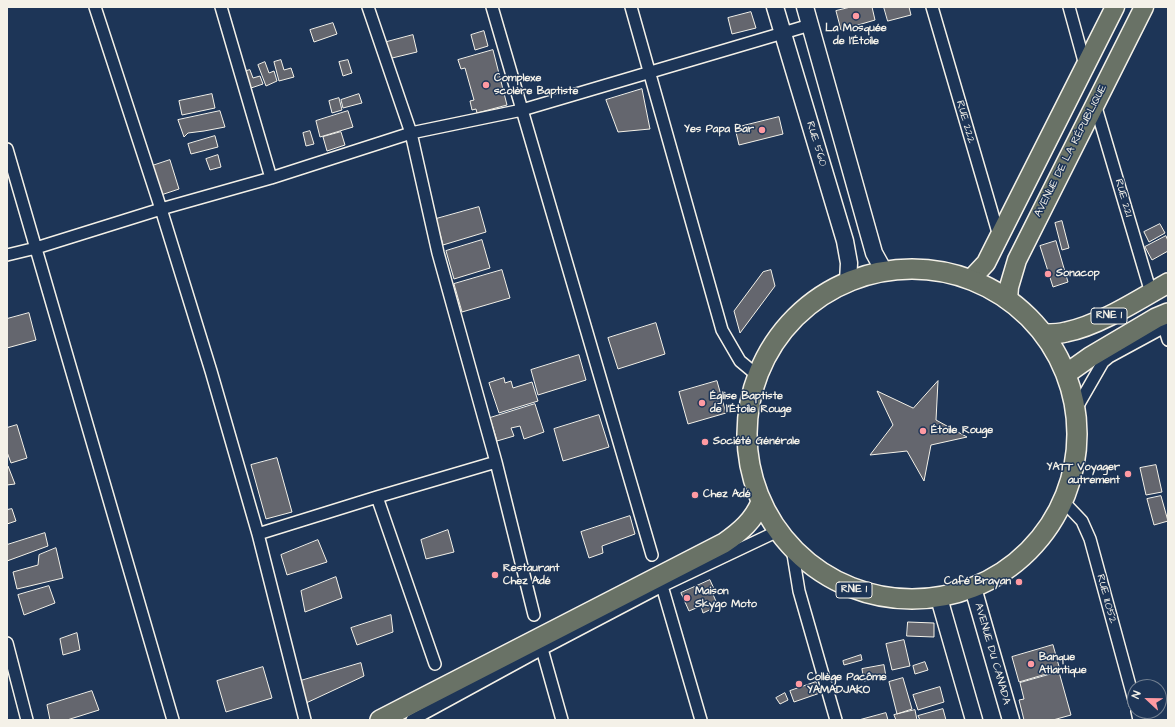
<!DOCTYPE html>
<html>
<head>
<meta charset="utf-8">
<style>
  body { margin:0 }
  #map { position:relative; width:1175px; height:727px; overflow:hidden; background:#1d3557; font-family:"Architects Daughter",sans-serif }
  canvas { display:block }
  .frame { position:absolute; inset:0; border:8px solid #f4f1e8; pointer-events:none }
  .north { position:absolute; left:1127px; top:679px; width:40px; height:40px; box-sizing:border-box; background:#1d3557; border:1px solid #738091; border-radius:50%; rotate:292deg; font-size:11px; font-weight:700; line-height:16px; text-align:center; color:#f4f1e8 }
  .north::after { content:''; display:block; margin:auto; width:14px; height:18px; background:#ff9aa2; clip-path:polygon(50% 0,100% 100%,50% 72%,0 100%) }
</style>
</head>
<body>
<div id="map">
<canvas width="1175" height="727"></canvas>
<div class="frame"></div>
<div class="north">N</div>
</div>
<script>
const ctx = document.querySelector('canvas').getContext('2d');
ctx.lineJoin = 'round';
function fill(path, color) { ctx.fillStyle = color; ctx.fill(path, 'evenodd'); }
function trace(path, color, width, dash) { ctx.strokeStyle = color; ctx.lineWidth = width; ctx.lineCap = dash ? 'butt' : 'round'; ctx.setLineDash(dash || []); ctx.stroke(path); }
function drawText(font, color, halo, rows, align = 'center') {
  ctx.font = font + ' "Architects Daughter",sans-serif'; ctx.lineWidth = 3; ctx.setLineDash([]); ctx.textBaseline = 'middle'; ctx.strokeStyle = halo; ctx.fillStyle = color; for (const [text, x, y, turn = 0] of rows) {
    ctx.save(); ctx.translate(x, y); ctx.rotate((+turn || 0) * Math.PI / 180); ctx.textAlign = isNaN(turn) ? turn : align; if (halo) ctx.strokeText(text, 0, 0); ctx.fillText(text, 0, 0); ctx.restore();
  }
}
const building = new Path2D(`
  M851,7H872L875,20L841,30L836,11Z
  M884,7H909L911,15L888,21Z
  M751,12L756,28L732,34L728,18Z
  M333,23L337,34L314,42L310,30Z
  M484,31L488,46L475,50L471,35Z
  M413,35L417,52L388,59L383,43Z
  M493,50L507,105L477,113L476,109L472,110L470,101L474,100L465,68L461,69L458,60Z
  M281,60L284,70L291,68L294,77L279,81L274,62Z
  M348,60L352,73L343,76L339,62Z
  M265,62L269,73L274,71L277,81L266,86L258,65Z
  M250,70L253,78L260,76L263,84L248,89L243,72Z
  M642,89L650,129L618,132L606,100Z
  M212,94L215,108L182,115L179,101Z
  M359,94L362,103L343,108L341,100Z
  M339,98L342,110L332,113L329,101Z
  M220,111L225,127L204,131L188,133L184,137L178,120Z
  M348,111L353,127L320,137L316,121Z
  M779,117L783,134L739,145L735,128Z
  M310,131L314,144L306,146L303,133Z
  M341,132L345,145L327,151L323,137Z
  M215,136L218,147L191,154L188,144Z
  M218,155L221,167L210,170L206,159Z
  M170,160L179,189L161,195L152,166Z
  M479,207L486,232L443,245L436,219Z
  M1062,221L1069,248L1062,250L1055,223Z
  M1160,224L1165,233L1149,242L1144,232Z
  M1166,236L1168,241V251L1152,260L1145,247Z
  M482,240L490,268L454,279L446,251Z
  M1056,241L1068,282L1053,287L1040,246Z
  M502,270L510,298L462,312L454,284Z
  M771,270L775,286L740,333L734,311L763,272Z
  M29,313L36,340L7,348V319Z
  M656,323L665,354L618,369L608,338Z
  M579,355L586,380L538,395L531,370Z
  M504,378L505,383L511,381L513,388L532,382L538,401L499,413L489,383Z
  M717,381L726,413L688,424L679,392Z
  M938,381L936,420L967,437L931,445L924,481L907,451L870,455L893,425L877,391L913,408Z
  M535,404L544,432L524,439L520,426L511,428L514,436L497,441L490,418Z
  M599,415L609,447L563,461L554,429Z
  M17,425L27,458L11,463L7,452V428Z
  M277,458L292,512L266,519L251,465Z
  M1156,465L1162,492L1146,495L1140,468Z
  M7,466H8L15,484L7,485Z
  M1161,496L1168,521L1154,525L1147,499Z
  M12,509L16,521L7,524V510Z
  M630,516L635,534L602,546L603,553L589,558L581,532Z
  M448,530L454,552L426,559L421,540Z
  M45,533L48,546L7,561V545Z
  M318,540L327,562L287,575L281,555Z
  M56,548L63,578L17,589L13,572L38,565L39,555Z
  M336,577L342,598L305,612L301,591Z
  M710,580L715,591L712,592L718,606L703,613L701,606L689,611L681,593Z
  M49,586L55,603L24,615L18,595Z
  M391,615L393,632L357,645L351,628Z
  M908,622L934,623V637L907,636Z
  M77,633L80,650L63,655L60,639Z
  M904,640L910,666L892,670L886,644Z
  M1053,645L1060,670L1019,682L1012,657Z
  M861,655L862,660L844,665L843,661Z
  M925,662L928,670L915,674L913,666Z
  M361,663L364,676L304,704L297,682Z
  M884,665L886,677L864,681L862,669Z
  M263,667L272,698L226,712L217,681Z
  M1059,672L1071,715L1053,720H1024L1019,700L1024,699L1020,683Z
  M903,678L912,709L897,714L889,682Z
  M816,682L820,693L794,702L790,691Z
  M940,687L944,702L918,710L913,695Z
  M92,691L99,710L67,720H50L47,705Z
  M785,693L788,700L780,704L776,698Z
  M943,709L946,720H920L918,716Z
  M915,710L917,720H896L894,715Z
  M886,713L888,720H859Z`);
fill(building, '#64666e');
trace(building, '#f4f1e8', 1);
const minor = new Path2D(`
  M95,7L161,209L211,371L258,534L305,720
  M221,7L271,178
  M368,7L411,133L438,253L496,462L534,615
  M492,7L652,555
  M631,7L722,330L740,361L758,376
  M932,7L999,236
  M1069,7L1085,65
  M1095,104L1151,293
  M7,149L173,720
  M7,255L36,248L161,209L271,178L411,133L522,110L810,25
  M1164,327L1168,340
  M1076,409L1103,362L1109,357L1168,325
  M377,497L435,664
  M1063,501L1082,521L1090,539L1135,704
  M258,534L377,497L496,462
  M792,548L799,591L836,720
  M662,586L701,720
  M7,643L27,720
  M542,649L562,720
  M1137,711L1139,720
  M412,720L542,649L662,586L778,531`);
const secondary = new Path2D(`
  M775,7L845,241L849,263L848,282
  M805,7L874,253L884,271
  M973,588L1011,720
  M939,598L974,720`);
const primary = new Path2D(`
  M971,279L986,263L993,249L1115,7
  M1008,299L1009,287L1017,260L1144,7`);
const trunk = new Path2D(`
  M747 434a165 165 0 1 1 330 0a165 165 0 1 1-330 0Z
  M1045,334C1052,334 1059,334 1066,332C1098,326 1140,299 1168,283
  M1066,374L1090,357L1156,318L1168,313
  M380,720L724,543C740,532 754,520 761,502`);
trace(minor, '#f4f1e8', 14);
trace(secondary, '#f4f1e8', 19);
trace(primary, '#f4f1e8', 21);
trace(trunk, '#f4f1e8', 22);
trace(minor, '#1d3557', 11);
trace(secondary, '#1d3557', 16);
trace(primary, '#697266', 18);
trace(trunk, '#697266', 19);
for (const [x, y, r, color] of [
  [856,16,4,"#ff9aa2"],
  [486,85,4,"#ff9aa2"],
  [762,130,4,"#ff9aa2"],
  [1048,274,4,"#ff9aa2"],
  [702,403,4,"#ff9aa2"],
  [923,431,4,"#ff9aa2"],
  [705,442,4,"#ff9aa2"],
  [1128,474,4,"#ff9aa2"],
  [695,495,4,"#ff9aa2"],
  [495,575,4,"#ff9aa2"],
  [1019,582,4,"#ff9aa2"],
  [687,598,4,"#ff9aa2"],
  [1031,664,4,"#ff9aa2"],
  [799,684,4,"#ff9aa2"]
]) { const dot = new Path2D(); dot.arc(x, y, r, 0, 2 * Math.PI); ctx.fillStyle = color; ctx.fill(dot); trace(dot, '#1d3557', 1.5); }
for (const [x, y, w] of [
  [1109,316,36],
  [854,590,36]
]) { const box = new Path2D(); box.roundRect(x - w / 2, y - 8, w, 16, 3); ctx.fillStyle = '#1d3557'; ctx.fill(box); trace(box, '#f4f1e8', 1); }
drawText('bold 10px', '#f4f1e8', null, [
  ["RNIE 1",1109,316],
  ["RNIE 1",854,590]
]);
drawText('bold 11px', '#f4f1e8', '#1d3557', [
  ["La Mosquée",856,29,"center"],
  ["de l'Étoile",856,42,"center"],
  ["Complexe",494,79],
  ["scolère Baptiste",494,92],
  ["Yes Papa Bar",754,130,"right"],
  ["Sonacop",1056,274],
  ["Église Baptiste",710,397],
  ["de l'Étoile Rouge",710,410],
  ["Étoile Rouge",931,431],
  ["Société Générale",713,442],
  ["YATT Voyager",1120,468,"right"],
  ["autrement",1120,481,"right"],
  ["Chez Adé",703,495],
  ["Restaurant",503,569],
  ["Chez Adé",503,582],
  ["Café Brayan",1011,582,"right"],
  ["Maison",695,592],
  ["Skygo Moto",695,605],
  ["Banque",1039,658],
  ["Atlantique",1039,671],
  ["Collège Pacôme",807,678],
  ["YAMADJAKO",807,691]
], 'left');
drawText('11px', '#f4f1e8', '#1d3557', [
  ["RUE 222",965,122,74],
  ["RUE 560",816,144,73],
  ["AVENUE DE LA RÉPUBLIQUE",1071,151,-63],
  ["RUE 221",1123,198,74],
  ["RUE 11.052",1106,599,75],
  ["AVENUE DU CANADA",992,654,74]
]);
</script>
</body>
</html>
